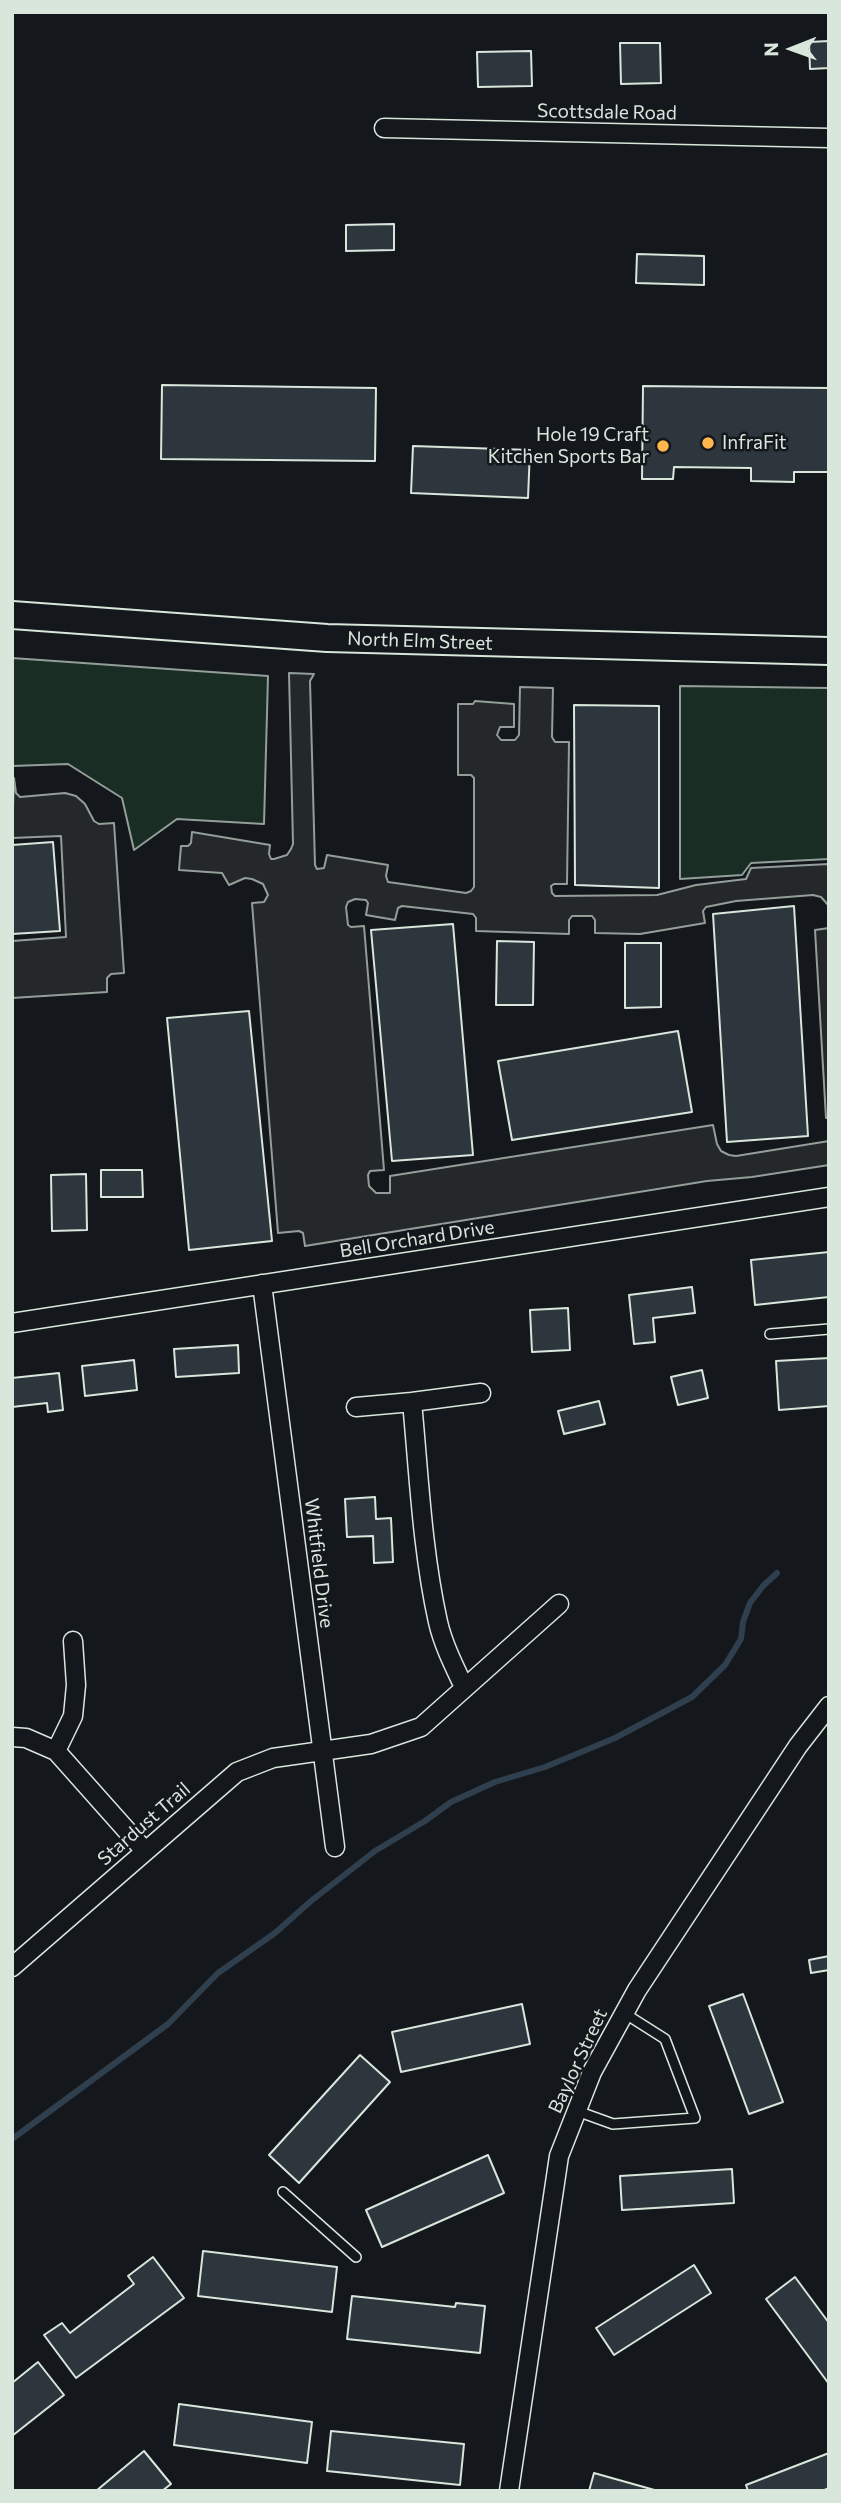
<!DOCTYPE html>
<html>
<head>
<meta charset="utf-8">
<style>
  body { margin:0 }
  #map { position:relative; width:841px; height:2503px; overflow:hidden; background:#14181c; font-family:Commissioner,sans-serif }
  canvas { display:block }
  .frame { position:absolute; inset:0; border:14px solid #d8e6dc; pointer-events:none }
  .north { position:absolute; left:757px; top:14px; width:70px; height:70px; -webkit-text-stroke:5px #14181c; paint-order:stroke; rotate:269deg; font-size:19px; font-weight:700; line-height:28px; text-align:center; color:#d8e6dc }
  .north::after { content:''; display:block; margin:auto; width:24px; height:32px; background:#d8e6dc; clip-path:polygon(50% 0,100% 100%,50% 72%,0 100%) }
</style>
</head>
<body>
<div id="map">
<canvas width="841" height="2503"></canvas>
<div class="frame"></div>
<div class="north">N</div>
</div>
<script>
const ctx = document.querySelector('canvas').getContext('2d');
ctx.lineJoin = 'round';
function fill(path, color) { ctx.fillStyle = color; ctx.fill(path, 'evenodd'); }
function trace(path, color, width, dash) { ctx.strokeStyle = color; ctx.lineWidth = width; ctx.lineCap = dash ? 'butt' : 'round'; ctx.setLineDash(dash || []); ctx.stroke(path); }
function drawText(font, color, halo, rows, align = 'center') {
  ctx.font = font + ' Commissioner,sans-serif'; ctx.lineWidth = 5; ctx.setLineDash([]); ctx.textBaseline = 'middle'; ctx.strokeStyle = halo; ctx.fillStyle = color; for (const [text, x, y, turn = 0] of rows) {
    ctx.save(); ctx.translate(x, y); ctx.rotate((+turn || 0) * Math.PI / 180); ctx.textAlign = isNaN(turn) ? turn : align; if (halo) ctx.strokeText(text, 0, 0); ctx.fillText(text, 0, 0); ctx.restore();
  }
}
const green = new Path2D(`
  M12,658L268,676L264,824L177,819L134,850L122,798L68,764L12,766Z
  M680,686L829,688V859L751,863L742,875L680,879Z`);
fill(green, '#1a2d24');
trace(green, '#939e99', 2);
const parking = new Path2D(`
  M289,673L314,674L310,681L315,865L317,869L324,868L327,855L388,865L386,876L388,882L466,893L471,891L474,887V778L471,775H458V704H473L475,701L514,704V727H500L497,735L501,740H515L519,735L520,687L553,688L552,737L555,742H569L567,884H554L551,886L552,893L555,896L657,895L696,885L746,879L751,868L829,864V906L821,897L813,895L736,901L706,907L703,911L705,923L640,934L595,933V920L592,916H572L569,920V934L476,931V918L473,914L402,906L398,908L395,920L366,915L368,903L366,900L355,899L348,902L346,907L348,925L351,927L364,926L384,1170L370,1171L368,1175L369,1186L376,1193H390V1176L713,1125L717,1144L721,1151L729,1155L736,1156L829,1141V1165L752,1177L707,1181L305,1246L303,1233L299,1231L278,1233L252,903L264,902L268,895L263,884L252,879L245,878L229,885L222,873L179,870L181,846H188L191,843L192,832L270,845L269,854L271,859H274L287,855L291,849L293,844Z
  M14,778L16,793L20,797L65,793L76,796L85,804L94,821L99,824L114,823L124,973L111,974L107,978V992L12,998V941L66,937L61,836L12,838Z
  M829,928V1118H826L815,930Z`);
fill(parking, '#24282b');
trace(parking, '#939e99', 2);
trace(new Path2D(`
  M12,2139L168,2024L218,1973L275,1933L311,1901L375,1851L425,1821L451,1802L495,1782L545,1767L615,1738L692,1697L725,1665L741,1639L743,1622L750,1603L763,1586L777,1573`), '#2f3f4d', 6);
const building = new Path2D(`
  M829,41V68L810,69L809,42Z
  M620,43H660L661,83L621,84Z
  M531,51L532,86L478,87L477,52Z
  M394,224V250L346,251V225Z
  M637,254L704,256V285L636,283Z
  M162,385L376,388L375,461L161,459Z
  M643,386L829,388V472H794V482L751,481V468L674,467L673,479H642Z
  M413,446L530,450L528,498L411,493Z
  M574,705L659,706V888L575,885Z
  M53,842L60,931L12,934V845Z
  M794,906L808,1136L727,1142L713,914Z
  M453,924L473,1155L392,1161L371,930Z
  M497,941L534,942L533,1005H496Z
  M625,943H661V1007L625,1008Z
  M249,1011L272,1241L189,1250L167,1018Z
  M678,1031L692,1112L512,1140L498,1061Z
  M101,1170H142L143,1197H101Z
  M86,1174L87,1230L52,1231L51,1175Z
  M829,1252V1297L755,1305L751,1260Z
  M692,1287L695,1313L653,1318L655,1342L634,1344L629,1295Z
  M568,1308L570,1350L532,1352L530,1310Z
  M238,1345L239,1373L176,1377L174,1349Z
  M829,1358V1406L779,1410L776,1361Z
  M134,1360L137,1390L85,1396L82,1366Z
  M702,1370L708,1398L678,1405L671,1377Z
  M59,1373L63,1410L48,1412L47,1403L12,1407V1378Z
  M599,1401L605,1424L564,1434L558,1411Z
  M375,1497L376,1519L391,1518L393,1562L374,1563L373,1536L347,1537L345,1499Z
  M829,1956V1970L811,1973L809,1960Z
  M743,1994L783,2102L749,2114L709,2006Z
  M522,2004L530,2044L401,2072L392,2032Z
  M360,2055L390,2082L299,2183L269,2155Z
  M488,2155L504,2193L382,2247L366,2210Z
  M732,2169L734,2203L622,2210L620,2176Z
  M203,2251L337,2267L332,2312L198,2296Z
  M153,2257L184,2298L76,2378L44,2335L62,2323L70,2333L134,2284L128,2276Z
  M694,2265L711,2293L614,2355L596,2328Z
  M795,2277L829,2323V2384L766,2299Z
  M352,2296L455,2307L456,2303L485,2306L480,2353L347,2339Z
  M38,2362L64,2395L12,2436V2383Z
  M179,2404L312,2422L307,2463L174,2445Z
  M331,2431L464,2444L460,2485L327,2471Z
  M144,2451L171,2484L162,2491H96Z
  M829,2453V2488L822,2491H748L746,2485Z
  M594,2473L658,2491H589Z`);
fill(building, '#2c363c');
trace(building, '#d8e6dc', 2);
const lane = new Path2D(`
  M770,1334L829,1329
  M577,2111L613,2124L695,2118L665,2039L624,2013
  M283,2192L356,2257`);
const street = new Path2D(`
  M384,128L829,138
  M262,1284L335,1847
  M12,1323L829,1197
  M356,1407L412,1402
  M464,1687C454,1666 443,1644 438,1622C422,1550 419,1475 412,1402L481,1393
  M12,1737L26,1738L56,1751L145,1851
  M56,1751L73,1716L76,1685L73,1641
  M12,1967L237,1772L273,1758L371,1744L421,1727L559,1604
  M509,2491L559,2156L592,2072L637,1990L798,1746L829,1706`);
const secondary = new Path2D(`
  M12,615L327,638L829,651`);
trace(lane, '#d8e6dc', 12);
trace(street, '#d8e6dc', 21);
trace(secondary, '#d8e6dc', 30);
trace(lane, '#14181c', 9);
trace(street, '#14181c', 18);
trace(secondary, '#14181c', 26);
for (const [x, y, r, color] of [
  [708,443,7,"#ffb74d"],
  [663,446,7,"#ffb74d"]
]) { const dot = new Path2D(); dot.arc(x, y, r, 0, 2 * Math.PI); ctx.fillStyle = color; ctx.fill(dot); trace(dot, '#14181c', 2.5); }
drawText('19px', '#d8e6dc', '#14181c', [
  ["Scottsdale Road",607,112,1],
  ["North Elm Street",420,641,2],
  ["Bell Orchard Drive",417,1239,-9],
  ["Whitfield Drive",319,1563,83],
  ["Stardust Trail",144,1824,-41],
  ["Baylor Street",578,2061,-65]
]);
drawText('19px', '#d8e6dc', '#14181c', [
  ["Hole 19 Craft",649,435],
  ["Kitchen Sports Bar",649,457],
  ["InfraFit",722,443,"left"]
], 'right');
</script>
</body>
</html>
